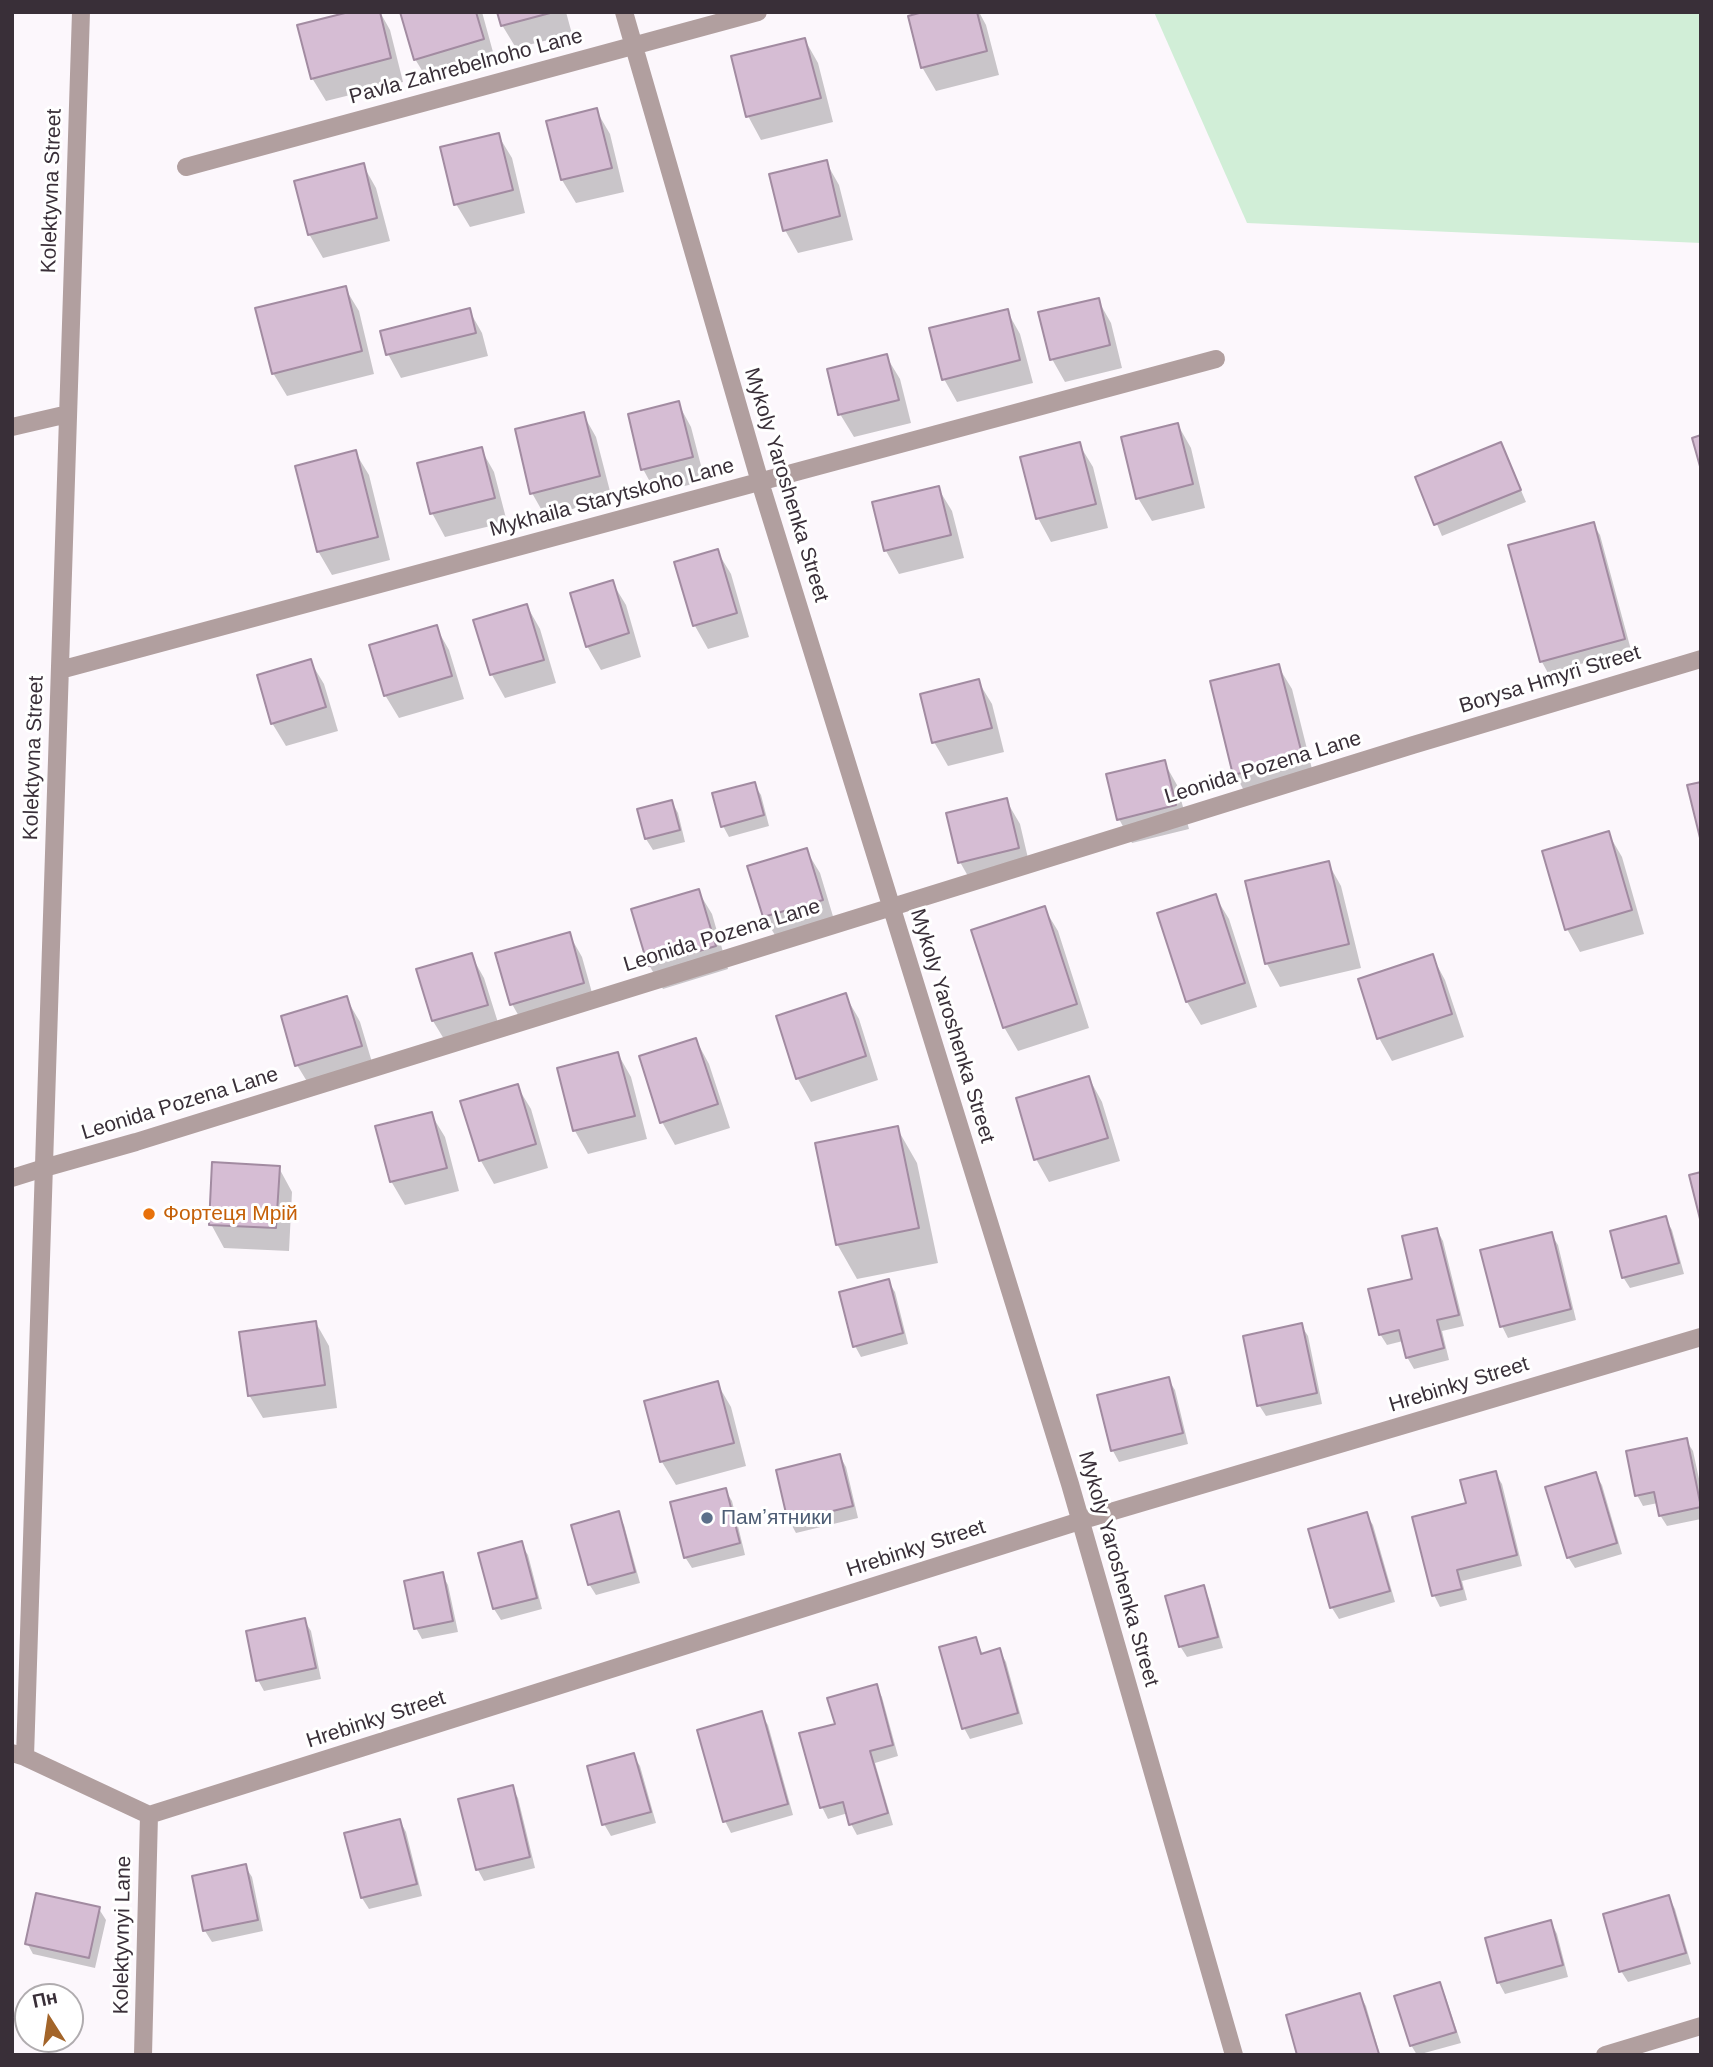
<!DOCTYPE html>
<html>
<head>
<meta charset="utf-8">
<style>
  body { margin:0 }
  #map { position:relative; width:1713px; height:2067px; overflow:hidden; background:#fcf7fc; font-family:Helvetica,sans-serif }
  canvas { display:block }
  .frame { position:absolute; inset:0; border:14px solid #392f38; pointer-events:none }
  .north { position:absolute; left:14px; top:1983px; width:70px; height:70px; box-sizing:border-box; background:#fff; border:2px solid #b0acaf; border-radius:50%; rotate:348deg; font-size:19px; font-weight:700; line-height:28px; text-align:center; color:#392f38 }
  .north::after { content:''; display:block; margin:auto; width:24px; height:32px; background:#a3652a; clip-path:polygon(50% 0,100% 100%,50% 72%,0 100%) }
</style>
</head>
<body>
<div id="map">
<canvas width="1713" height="2067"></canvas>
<div class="frame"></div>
<div class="north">Пн</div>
</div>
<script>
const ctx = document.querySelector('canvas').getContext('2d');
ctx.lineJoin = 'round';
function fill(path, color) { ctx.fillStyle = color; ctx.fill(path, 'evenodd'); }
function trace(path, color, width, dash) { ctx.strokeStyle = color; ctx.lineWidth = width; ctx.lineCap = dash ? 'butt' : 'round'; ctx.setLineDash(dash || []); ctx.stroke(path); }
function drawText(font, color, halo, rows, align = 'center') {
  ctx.font = font + ' Helvetica,sans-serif'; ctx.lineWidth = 6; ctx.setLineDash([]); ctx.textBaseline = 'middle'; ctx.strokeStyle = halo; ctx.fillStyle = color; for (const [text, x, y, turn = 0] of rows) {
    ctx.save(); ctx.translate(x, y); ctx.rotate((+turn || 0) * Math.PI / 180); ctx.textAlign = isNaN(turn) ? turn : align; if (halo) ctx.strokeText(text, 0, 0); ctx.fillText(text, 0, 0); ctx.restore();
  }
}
fill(new Path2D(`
  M1154,12H1701V243L1247,223Z`), '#d1eed7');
fill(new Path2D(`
  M380,12L390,30L403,82L326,101L312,78Z
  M402,12H482L496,63L429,82L415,59Z
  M499,12H566L572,34L516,48L502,25Z
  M930,12H979L986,25L999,75L936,91L922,67Z
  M805,40L818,63L833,122L761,140L748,116Z
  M596,110L610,134L624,192L576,203L562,180L548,122Z
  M498,135L512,158L525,213L470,227L456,204Z
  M826,162L839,185L853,240L798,253L785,230Z
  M363,165L376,188L390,241L323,258L309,234Z
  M345,288L359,311L374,374L287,396L273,373Z
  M1098,300L1111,323L1122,368L1065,382L1052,359Z
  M469,310L482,333L488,356L401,378L388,354Z
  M1007,311L1020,334L1033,383L957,402L944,379Z
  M886,356L900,379L911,423L854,437L840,414Z
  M678,403L691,427L705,481L656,493L643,469Z
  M583,414L596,437L612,499L545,516L532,493Z
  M1178,425L1191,448L1205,508L1152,521L1138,498Z
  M1079,444L1093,467L1108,528L1051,542L1038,518Z
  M1501,444L1526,502L1442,536L1417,478Z
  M481,449L494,472L507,522L445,537L432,513Z
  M355,452L369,475L390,560L332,575L318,551Z
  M938,488L952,511L964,558L899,574L886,551L874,503Z
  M1593,524L1600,535L1631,650L1548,673L1542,662L1510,547Z
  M717,551L731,574L749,637L708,649L695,626L676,563Z
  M612,582L626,605L641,657L601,670L587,646Z
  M527,606L540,629L556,683L505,698L492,675L475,621Z
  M436,627L449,650L464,699L399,718L385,695Z
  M310,661L324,684L338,731L286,746L272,723Z
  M1278,666L1292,689L1315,781L1248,798L1235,774Z
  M978,681L992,704L1004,752L948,766L934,742Z
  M1164,762L1177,785L1189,829L1132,843L1119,819Z
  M754,784L761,795L769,826L729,837L723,826Z
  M1006,800L1020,824L1031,871L973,885L960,862Z
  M672,802L678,813L685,842L653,850L646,839L639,810Z
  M1608,833L1622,857L1644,934L1580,952L1567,929Z
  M806,850L820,873L835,923L778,940L764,917L749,867Z
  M1328,863L1341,886L1361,968L1280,987L1267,964L1247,882Z
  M698,891L712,914L728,969L663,989L649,965Z
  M1215,896L1229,919L1257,1007L1201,1025L1187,1002L1159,915Z
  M1044,908L1058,931L1089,1028L1018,1051L1004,1027Z
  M569,934L582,957L596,1007L525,1027L512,1004Z
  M471,955L484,978L500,1029L447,1044L433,1021L418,970Z
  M1432,956L1445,980L1464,1037L1392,1061L1379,1038Z
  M845,995L859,1019L878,1080L811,1102L798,1079L778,1018Z
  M346,998L360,1022L374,1069L311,1088L297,1065Z
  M696,1040L709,1064L730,1128L675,1145L662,1122Z
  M618,1054L631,1077L647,1139L588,1154L575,1131Z
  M1089,1078L1102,1102L1120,1161L1049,1182L1036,1159Z
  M517,1086L531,1109L548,1168L494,1184L481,1161L463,1102Z
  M431,1114L445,1137L459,1191L405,1205L391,1181Z
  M897,1128L917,1163L938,1263L857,1279L837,1244Z
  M279,1168L292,1192L289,1251L224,1248L211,1224Z
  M1665,1218L1672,1230L1684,1274L1630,1288L1623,1277Z
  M1437,1230L1443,1241L1464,1326L1442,1331L1449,1360L1414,1369L1407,1357L1403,1341L1387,1345L1380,1334L1414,1280Z
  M1551,1234L1558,1245L1576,1320L1508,1338L1502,1326Z
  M888,1281L895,1292L908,1344L861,1357L855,1346Z
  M316,1323L329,1346L337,1408L263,1418L249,1395Z
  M1301,1325L1308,1336L1322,1404L1266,1416L1259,1405Z
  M1168,1379L1175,1390L1188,1444L1119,1462L1113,1451L1099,1396Z
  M717,1383L731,1407L746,1466L676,1485L662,1462L647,1402Z
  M1686,1440L1693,1451L1701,1488V1519L1667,1526L1660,1515L1658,1503L1643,1506L1637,1495Z
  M840,1456L846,1467L858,1518L796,1533L790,1522L778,1471Z
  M1495,1473L1502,1484L1522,1566L1462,1581L1467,1600L1440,1607L1434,1595L1468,1505Z
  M1595,1474L1602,1485L1622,1554L1575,1568L1568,1557Z
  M725,1490L732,1501L745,1555L692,1568L685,1557Z
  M618,1514L624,1525L640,1583L596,1595L589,1584Z
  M1366,1514L1373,1525L1395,1602L1339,1619L1332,1608L1310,1530Z
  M521,1544L528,1555L542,1609L501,1620L494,1609Z
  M442,1574L448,1585L458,1632L422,1639L416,1628Z
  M1203,1587L1209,1599L1223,1648L1187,1657L1180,1646Z
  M304,1620L311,1631L321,1679L264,1691L258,1680Z
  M976,1639L983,1655L999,1650L1006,1662L1023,1724L970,1739L964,1728Z
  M876,1686L882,1697L898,1756L875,1763L893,1825L857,1835L851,1824L848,1813L828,1819L822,1807L837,1725Z
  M761,1714L768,1725L793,1815L731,1833L725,1821Z
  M633,1755L640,1766L656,1823L611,1836L604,1824Z
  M512,1787L518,1798L535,1868L484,1881L478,1870L460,1800Z
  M400,1821L406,1832L422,1896L369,1909L362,1898L346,1834Z
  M245,1866L252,1877L263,1931L212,1942L205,1931Z
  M1669,1897L1675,1909L1691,1964L1628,1982L1621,1971Z
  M99,1909L106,1920L95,1968L33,1954L27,1943Z
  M1551,1922L1557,1934L1568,1977L1505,1994L1499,1983L1487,1939Z
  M1439,1984L1445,1995L1461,2043L1417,2055L1411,2045Z
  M1360,1995L1366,2006L1380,2055H1299Z`), '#0003');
const building = new Path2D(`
  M349,12H380L391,58L311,79L297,25Z
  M400,12H476L484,39L414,60Z
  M497,12H554L501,26Z
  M923,12H977L987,51L921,68L908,16Z
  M805,38L821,98L746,117L731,56Z
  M597,108L612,168L561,180L546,121Z
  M499,133L513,190L454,205L440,147Z
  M827,160L840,216L783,231L769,174Z
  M364,163L377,218L308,235L294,181Z
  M346,286L362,351L272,374L255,308Z
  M1099,298L1110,345L1050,360L1038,312Z
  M470,308L476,333L386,355L380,331Z
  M1008,309L1020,360L942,380L929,328Z
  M887,354L899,400L838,415L827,369Z
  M679,401L693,457L641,470L628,414Z
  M584,412L600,476L530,494L515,429Z
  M1178,423L1193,484L1136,499L1121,437Z
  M1701,435V470L1692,438Z
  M1080,442L1096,504L1036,519L1020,457Z
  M1501,442L1521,490L1434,525L1415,477Z
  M482,447L495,498L430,514L417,463Z
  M356,450L378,537L317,552L295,466Z
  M939,486L951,535L884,551L872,502Z
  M1594,522L1625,639L1540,662L1508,545Z
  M718,549L737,613L693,626L674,562Z
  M613,580L629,633L586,647L570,593Z
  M527,604L544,660L490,675L473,620Z
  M437,625L452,676L384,696L369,645Z
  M311,659L326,707L271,724L257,675Z
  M1279,664L1303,758L1233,775L1210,681Z
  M979,679L992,728L932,743L920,694Z
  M1165,760L1176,805L1117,820L1106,774Z
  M755,782L764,815L721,827L712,793Z
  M1701,782V842L1687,785Z
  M1007,798L1019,848L958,863L946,813Z
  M672,800L680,830L645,839L637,809Z
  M1609,831L1632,910L1565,930L1542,851Z
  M807,848L823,900L763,917L747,866Z
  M1329,861L1349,944L1265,964L1245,881Z
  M699,889L716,946L648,966L631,909Z
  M1216,894L1245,983L1186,1002L1157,913Z
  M1045,906L1077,1004L1003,1028L971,930Z
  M570,932L584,983L510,1005L495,953Z
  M472,953L488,1005L432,1021L416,969Z
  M1433,954L1452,1014L1377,1039L1358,979Z
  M846,993L866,1056L796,1079L776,1016Z
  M347,996L362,1046L295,1066L281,1016Z
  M696,1038L718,1104L660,1123L639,1056Z
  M618,1052L635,1116L573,1131L557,1068Z
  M1089,1076L1108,1138L1034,1160L1016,1098Z
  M518,1084L536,1144L479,1161L460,1101Z
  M432,1112L447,1168L390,1182L375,1126Z
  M898,1126L919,1228L836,1245L815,1143Z
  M212,1162L280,1166L276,1228L209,1225Z
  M1701,1172V1223L1689,1175Z
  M1666,1216L1679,1263L1622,1278L1610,1231Z
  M1437,1228L1459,1315L1437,1320L1444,1348L1406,1358L1399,1330L1379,1335L1368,1289L1412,1279L1402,1236Z
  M1552,1232L1571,1309L1500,1327L1480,1250Z
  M889,1279L903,1333L853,1347L839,1292Z
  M316,1321L325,1385L248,1396L239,1332Z
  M1302,1323L1317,1393L1257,1406L1243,1336Z
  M1169,1377L1183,1433L1111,1451L1097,1395Z
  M718,1381L734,1443L660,1462L644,1401Z
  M1687,1438L1701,1507L1659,1516L1654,1492L1635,1496L1626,1451Z
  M840,1454L853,1506L788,1522L776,1470Z
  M1496,1471L1517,1555L1457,1570L1462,1589L1432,1596L1412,1517L1466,1503L1460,1480Z
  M1596,1472L1617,1543L1567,1558L1545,1487Z
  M726,1488L740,1543L684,1558L670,1502Z
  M619,1511L635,1572L588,1585L571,1525Z
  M1367,1512L1390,1591L1330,1608L1308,1529Z
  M522,1541L537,1598L493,1609L478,1553Z
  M443,1572L453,1621L414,1629L404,1581Z
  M1204,1585L1218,1637L1179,1647L1165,1596Z
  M305,1618L316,1668L256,1681L246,1631Z
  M976,1637L981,1654L1000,1648L1018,1713L962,1729L939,1647Z
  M877,1684L893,1745L870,1751L888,1813L849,1825L843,1802L820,1808L799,1733L835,1724L827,1698Z
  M762,1711L788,1804L723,1822L697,1730Z
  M634,1753L651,1812L602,1825L587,1766Z
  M513,1785L530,1857L476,1870L458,1799Z
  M400,1819L417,1884L361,1898L344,1833Z
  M246,1864L258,1920L203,1931L192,1876Z
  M36,1893L100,1907L89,1958L25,1944Z
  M1669,1895L1686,1953L1619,1972L1603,1914Z
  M1551,1920L1563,1965L1497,1983L1485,1938Z
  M1440,1982L1456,2032L1410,2046L1394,1996Z
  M1360,1993L1379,2054L1297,2055L1286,2015Z`);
fill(building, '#d6bdd4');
trace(building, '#a28ba1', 2);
trace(new Path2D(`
  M12,1178L44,1168`), '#b19f9f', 18);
trace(new Path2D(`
  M624,12L760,482L1070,1484L1234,2055
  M186,167L758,12
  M12,427L68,414
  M60,670L1216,359
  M44,1168L136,1142L1413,745L1701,659
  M12,1753L25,1757L149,1815
  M25,1757L81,12
  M149,1815L1080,1521L1701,1337
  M143,2055L149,1815
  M1605,2055L1701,2026`), '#b19f9f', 18);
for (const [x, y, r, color] of [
  [149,1214,7,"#e8710a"],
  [707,1518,7,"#5c6f8a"]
]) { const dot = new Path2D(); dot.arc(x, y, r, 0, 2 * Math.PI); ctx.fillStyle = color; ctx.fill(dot); trace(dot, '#fff', 2.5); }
drawText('21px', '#392f38', '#fff', [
  ["Pavla Zahrebelnoho Lane",466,67,-15],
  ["Kolektyvna Street",52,191,-88],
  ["Mykoly Yaroshenka Street",786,485,73],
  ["Mykhaila Starytskoho Lane",612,498,-15],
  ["Borysa Hmyri Street",1550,680,-17],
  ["Kolektyvna Street",34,758,-88],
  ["Leonida Pozena Lane",1263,768,-17],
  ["Leonida Pozena Lane",722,936,-17],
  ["Mykoly Yaroshenka Street",952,1026,73],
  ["Leonida Pozena Lane",180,1104,-17],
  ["Hrebinky Street",1459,1385,-17],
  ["Hrebinky Street",916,1549,-18],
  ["Mykoly Yaroshenka Street",1118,1569,74],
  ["Hrebinky Street",376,1720,-18],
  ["Kolektyvnyi Lane",123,1935,-89]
]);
drawText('21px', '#c56008', '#fff', [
  ["Фортеця Мрій",163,1214]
], 'left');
drawText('21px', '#4e5e75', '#fff', [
  ["Памʼятники",721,1518]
], 'left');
</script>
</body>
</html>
